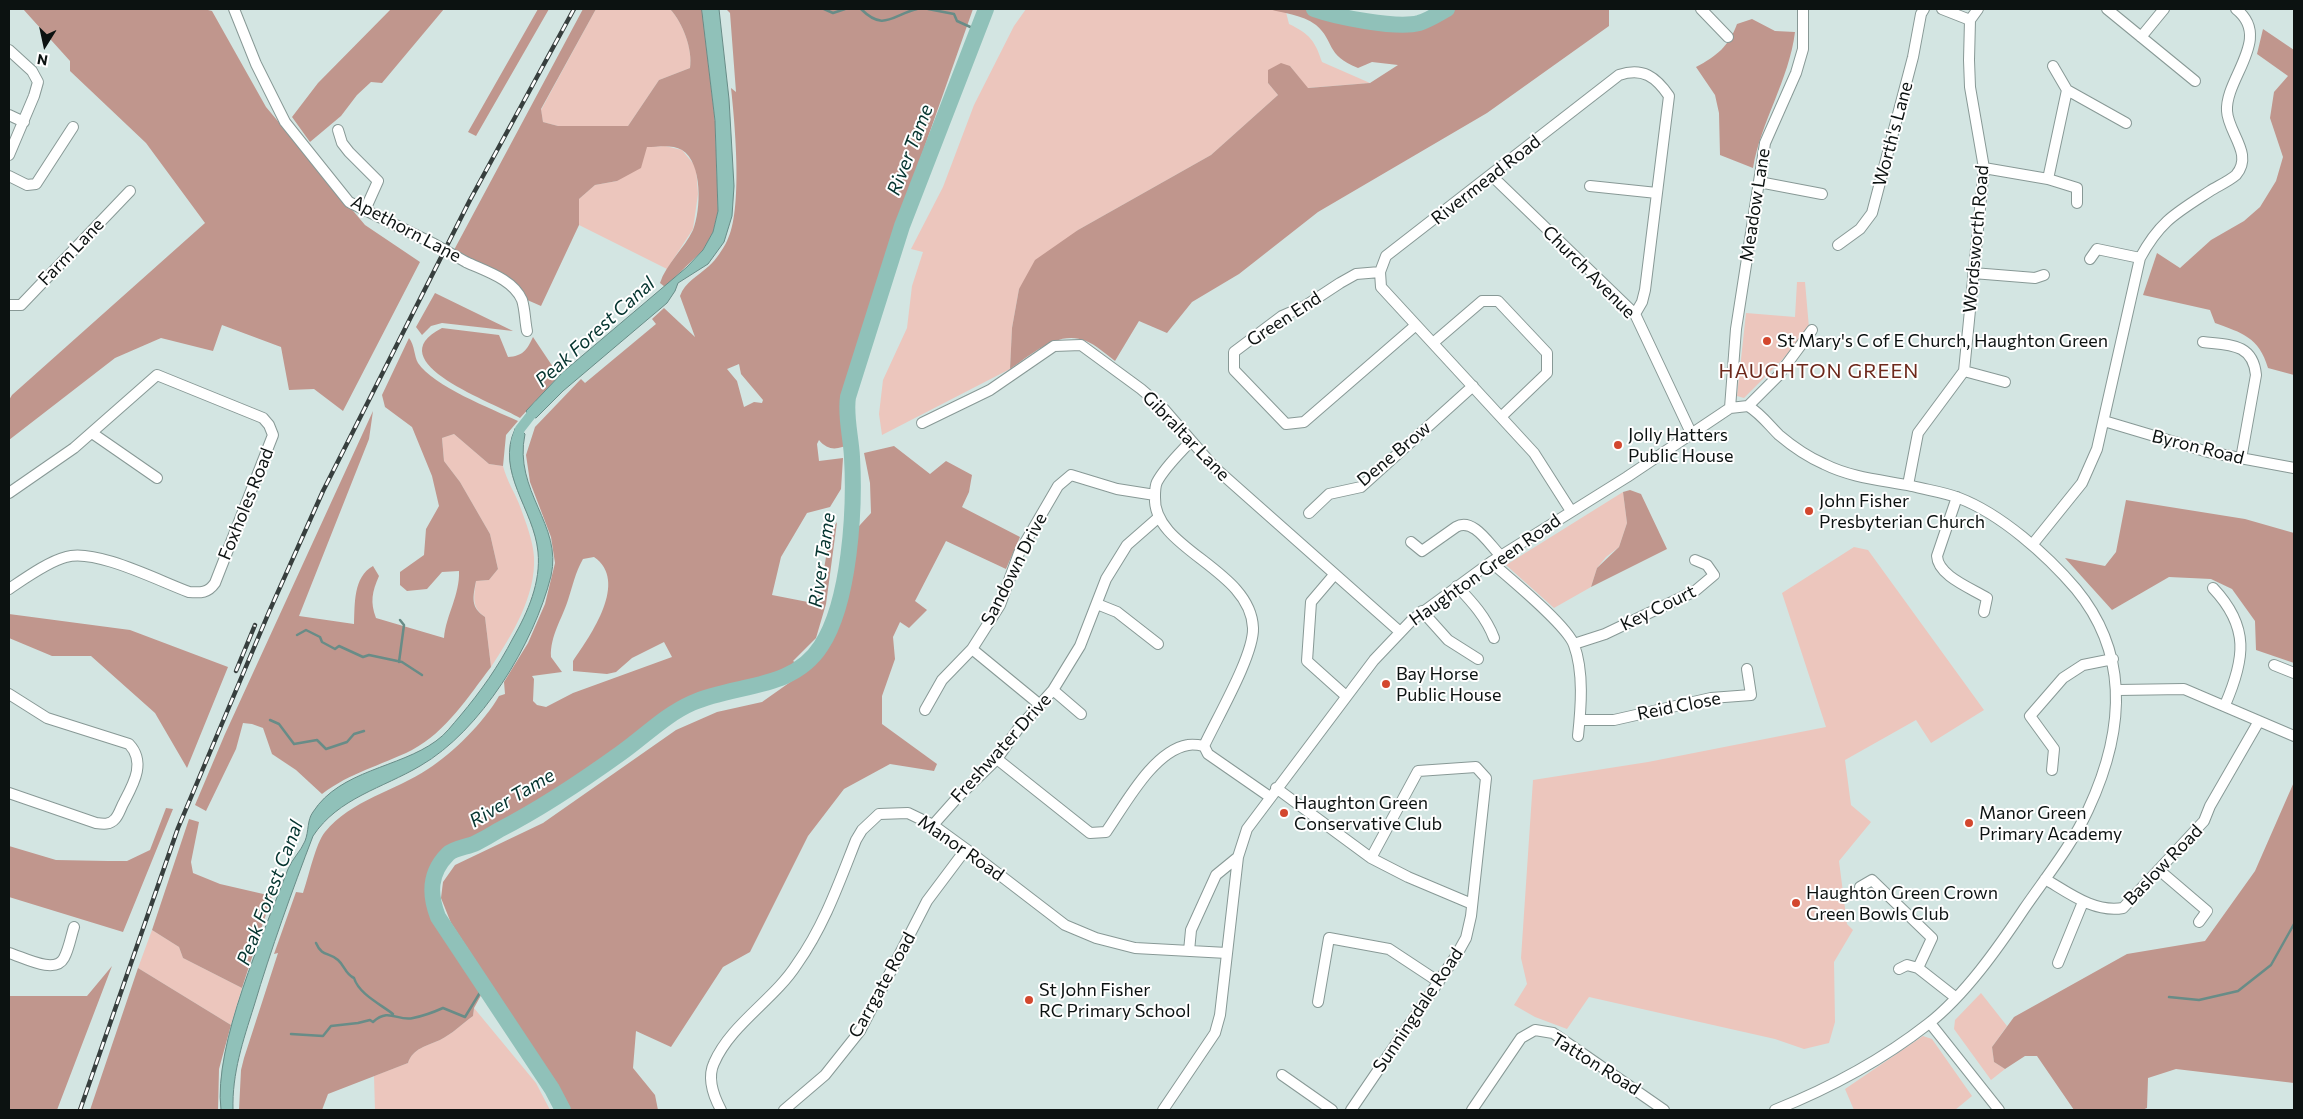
<!DOCTYPE html>
<html>
<head>
<meta charset="utf-8">
<style>
  body { margin:0 }
  #map { position:relative; width:2303px; height:1119px; overflow:hidden; background:#d3e5e2; font-family:Commissioner,sans-serif }
  canvas { display:block }
  .frame { position:absolute; inset:0; border:10px solid #0c1211; pointer-events:none }
  .north { position:absolute; left:20px; top:20px; width:50px; height:50px; -webkit-text-stroke:4px #fff; paint-order:stroke; rotate:190deg; font-size:14px; font-weight:700; line-height:20px; text-align:center; color:#0c1211 }
  .north::after { content:''; display:block; margin:auto; width:18px; height:22px; background:#0c1211; clip-path:polygon(50% 0,100% 100%,50% 72%,0 100%) }
</style>
</head>
<body>
<div id="map">
<canvas width="2303" height="1119"></canvas>
<div class="frame"></div>
<div class="north">N</div>
</div>
<script>
const ctx = document.querySelector('canvas').getContext('2d');
ctx.lineJoin = 'round';
function fill(path, color) { ctx.fillStyle = color; ctx.fill(path, 'evenodd'); }
function trace(path, color, width, dash) { ctx.strokeStyle = color; ctx.lineWidth = width; ctx.lineCap = dash ? 'butt' : 'round'; ctx.setLineDash(dash || []); ctx.stroke(path); }
function drawText(font, color, halo, rows, align = 'center') {
  ctx.font = font + ' Commissioner,sans-serif'; ctx.lineWidth = 4; ctx.setLineDash([]); ctx.textBaseline = 'middle'; ctx.strokeStyle = halo; ctx.fillStyle = color; for (const [text, x, y, turn = 0] of rows) {
    ctx.save(); ctx.translate(x, y); ctx.rotate((+turn || 0) * Math.PI / 180); ctx.textAlign = isNaN(turn) ? turn : align; if (halo) ctx.strokeText(text, 0, 0); ctx.fillText(text, 0, 0); ctx.restore();
  }
}
fill(new Path2D(`
  M596,9H670C683,23 693,50 690,68L659,80L628,126H558L543,122L541,110Z
  M1026,9H1269L1286,12L1289,24C1310,34 1315,41 1322,62L1370,83L1307,88L1290,66L1268,83L1278,95L1211,155L1078,230L1019,289L1012,328L1010,369L882,435L879,414L883,380L907,328L912,286L923,252L911,249L943,187L974,105L1014,26Z
  M665,146L682,150L696,167L698,194L693,229L667,269L579,225V199L595,185L617,181L647,147Z
  M1797,282H1805L1809,328L1782,360L1744,398L1737,396L1746,313L1795,317Z
  M454,434L489,464L503,466C507,482 516,494 521,509C526,523 533,541 534,557C536,596 512,635 491,667L485,617C471,607 474,597 476,581L489,580L498,569L490,534L460,482L444,461L442,438Z
  M1623,492L1627,523L1619,547L1606,557L1597,568L1591,587L1554,608L1506,565Z
  M1854,547L1868,550L1984,710L1931,743L1916,720L1845,760L1851,805L1871,822L1839,861L1847,924L1853,930L1834,962L1835,1022L1829,1043L1804,1049L1775,1039L1589,997L1567,1029L1535,1017L1514,1005L1527,984L1521,958L1533,780L1648,762L1826,727L1782,593Z
  M152,930L179,947L183,958L242,988L231,1025L138,968Z
  M1981,993L2007,1026L1992,1047L1994,1062L2005,1069L1991,1080L1954,1029L1955,1020Z
  M474,1008L536,1083L550,1110H375L374,1076L408,1063C413,1048 427,1046 440,1040C452,1034 462,1024 473,1016Z
  M1923,1036L1932,1039L1972,1096L1955,1110H1854L1845,1089Z`), '#ecc6bd');
fill(new Path2D(`
  M23,9H204L212,11L266,107L365,225L420,262L343,411L314,389L289,390L281,347L222,325L213,351L161,338L115,358L9,440V400L12,395L205,223L146,143L70,71V61Z
  M391,9H444L382,83L371,82L357,95L341,116L310,142L292,117L318,83Z
  M538,9H549L476,136L468,132Z
  M583,9H596L541,109L543,122L558,126H628L659,80L690,68C693,50 683,23 670,9H702L715,121L718,211L713,232L703,250L665,287L660,283C666,264 684,249 693,230C701,210 703,163 682,150C672,144 658,147 647,147L641,168L617,181L595,185L579,199V225L541,306L525,299L499,273L454,250Z
  M726,9H973L876,285L882,287L848,397L846,410L851,444C838,449 829,452 819,440L817,444L819,461L843,458L841,489L830,507L807,513L781,557L772,595L813,603L823,575L830,533L837,522L826,604L816,638L793,661L801,666L774,681L754,688L726,691L678,710L580,782L550,801L475,843L449,853L433,874L431,901L438,917L485,988L474,1008L473,1016C462,1024 452,1034 440,1040C427,1046 413,1048 408,1063L328,1094L322,1110H239L241,1070L244,1058L278,953L274,954L296,892L303,893C308,879 316,842 325,832C351,800 395,791 428,769C452,754 485,721 499,696L505,694L504,682L528,643L545,604L555,563L551,537L530,482L526,455L535,427L581,379L585,383L656,324L652,319L664,308L695,337L680,296C685,282 698,276 709,266C716,260 723,249 727,241C743,211 735,124 731,88L736,92L730,13ZM739,364L741,374L763,400L762,403L754,402L744,407L737,381L727,369ZM594,557C629,581 591,635 573,661V671L607,674L616,672L632,658L664,642L672,657L573,693L546,707L537,705L533,701L534,679L532,676L562,672L551,657C550,636 562,619 568,600C573,585 575,573 583,559Z
  M1269,9H1303L1325,17L1397,28L1418,29L1435,23L1455,9H1609V26L1487,113L1318,212L1239,274L1192,302L1167,333L1139,321L1115,361C1106,354 1096,345 1086,341C1058,329 1031,355 1010,369L1012,328L1019,289L1035,260L1078,230L1211,155L1278,95L1268,83V70L1281,63L1290,66L1308,88L1370,83L1398,65L1372,62L1358,68C1325,55 1335,41 1316,25C1301,14 1285,14 1269,9Z
  M1752,19L1775,31L1795,32C1789,80 1761,121 1753,168L1720,155L1719,113L1715,95L1696,67C1717,56 1729,46 1737,24Z
  M2263,29L2294,50V375L2268,368C2259,337 2242,333 2215,323L2210,310L2143,295L2157,253L2180,268L2211,240L2244,221L2260,207L2276,181L2283,157L2270,118L2274,92L2288,76L2257,54Z
  M435,293L513,331L442,323L431,326L422,335L416,327Z
  M442,328L499,335L508,357C523,356 527,350 533,337L557,373V378L520,418C496,403 375,362 442,328Z
  M409,338C415,346 414,356 418,363C433,386 492,409 518,421L506,435L503,466L489,464L454,434L442,438L444,461L460,482L490,534L498,569L489,580L476,581C473,597 470,607 485,617L491,667C467,698 447,731 412,750C380,766 351,772 322,794L296,770L272,754L263,728L252,724L243,723L236,749L206,811L195,805L225,734L373,411L369,439L299,616L354,624C355,604 353,577 373,566L379,576C372,592 370,602 376,618L444,638C446,615 460,595 459,571L442,572L427,589L407,591L400,585V572L424,555L426,529L439,506L432,476L412,427L385,407L382,395Z
  M894,446L930,474L946,461L972,475L969,492L962,507L1020,537L1006,569L946,541L915,601L927,610L909,628L900,622L893,637L895,659L882,696V724L937,764L934,771L890,764L844,789L808,836L750,952L723,967L671,1047L636,1031L633,1068L655,1095L658,1110H563L552,1089L530,1055L536,1053L451,923L441,898L443,882L455,865L543,823L676,730L717,712L762,702L813,666L809,660L828,633L837,612L849,537L871,513L870,483L864,453Z
  M1630,490L1641,494L1667,549L1591,587L1597,568L1619,547L1627,523L1623,492Z
  M2126,500L2245,519L2294,533V663L2256,650L2255,621L2232,589L2211,579L2169,577L2112,610L2065,558L2105,566L2116,552Z
  M9,614L130,630L228,667L187,768L155,713L91,656H52L9,638Z
  M2294,782V1083L2176,1069L2148,1078L2147,1108L2142,1110H2074L2037,1056H2025L2005,1069L1994,1062L1992,1047L2014,1017L2127,954L2205,941L2255,871Z
  M166,808L173,809L123,932L9,897V846L56,860L108,861H127L150,850Z
  M189,819L199,822L191,862L193,873L220,884L272,896L242,988L183,958L179,947L152,930Z
  M112,966L57,1110H9V996H87Z
  M138,968L231,1025L219,1069L218,1110H90Z`), '#c0968d');
const water = new Path2D(`
  M702,9H719L729,99L734,186L732,216L724,242L708,264L678,283L675,291L667,303L563,391L536,418L529,416L526,411L563,372L687,267L703,250L713,232L718,211L715,121Z
  M515,429H520L525,434C513,491 563,525 551,576C534,644 481,731 420,766C383,788 338,798 313,836C292,891 271,949 254,1006C243,1041 232,1073 233,1110H221C213,1045 264,933 288,869C292,859 301,851 305,841C309,831 307,820 313,812C340,770 399,768 436,741C446,734 452,725 460,716C481,691 498,667 513,638C528,612 541,582 538,552C534,509 495,472 515,429Z`);
fill(water, '#90c1b9');
trace(water, '#688c87', 1);
trace(new Path2D(`
  M824,9L833,13L845,9
  M861,9C884,32 892,15 917,9
  M928,9L954,14L957,21L977,30
  M297,635L306,630L320,637L322,642L335,649L339,646L363,657L369,655L402,662L422,675
  M399,662L404,625L400,620
  M270,720L279,724L294,744L317,740L326,749L347,742L354,734L364,731
  M316,943C322,957 329,952 338,960C345,966 345,974 354,978C359,994 380,1004 393,1014
  M2169,997L2199,1000L2238,991L2271,965L2294,924
  M291,1034L323,1036L331,1026L358,1023L370,1020L373,1022C389,1007 398,1022 413,1018C423,1016 434,1012 443,1008L465,1017L484,986`), '#688c87', 2.5);
trace(new Path2D(`
  M516,442L520,429L538,406`), '#90c1b9', 10);
trace(new Path2D(`
  M1314,9C1336,17 1397,29 1419,23C1429,20 1438,14 1447,9
  M563,1110L552,1089L438,917C429,894 429,873 448,854C454,848 468,847 476,843C484,839 491,835 499,830C542,808 582,781 621,753C645,736 665,715 692,703C736,683 792,691 821,646C850,602 855,509 852,457C851,437 845,416 848,397L902,226L986,9`), '#90c1b9', 16);
const street = new Path2D(`
  M234,9L256,64L285,122L349,202L434,244
  M1701,9L1728,37
  M1942,9L1970,20
  M2107,9L2195,81
  M2141,37L2164,9
  M9,50L32,71L38,82L34,96L9,155
  M2053,66L2067,90L2126,123
  M9,115L24,122
  M338,130L342,143L349,152L378,181L365,210
  M1984,168L2048,179L2077,188V203
  M9,176L27,185L36,184L73,127
  M1492,176L1635,314L1692,435
  M2048,179L2067,90
  M1759,182L1822,194
  M1590,186L1657,193
  M1838,245L1860,229L1872,213L1913,57L1921,14L1924,9
  M2090,259L2097,249L2140,258
  M466,262C485,271 513,279 522,300C525,309 525,322 527,331
  M1380,272L1356,274L1340,283L1305,306L1282,316L1234,352V370L1286,424L1304,422L1416,325
  M1973,273L2035,278L2044,275
  M9,305H21L130,191
  M2203,342C2229,345 2253,343 2256,375L2241,459
  M1433,343L1482,301H1498L1547,353V373L1502,416
  M1964,371L2005,382
  M1748,406L1778,376L1812,330
  M1730,408L1736,329L1765,143L1796,73L1803,49V9
  M2104,421L2208,452L2294,468
  M922,423L990,390L1054,346L1081,345L1141,389L1163,408L1214,467L1399,631
  M92,433L157,478
  M1191,441C1179,454 1165,467 1157,482C1155,486 1155,492 1155,497C1152,549 1251,569 1253,628C1254,655 1217,718 1204,746L1208,754L1270,797
  M1908,485L1918,433L1964,371L1984,168L1970,87L1969,60L1970,20L1978,9
  M9,493L74,448L157,375L263,418L269,425L273,435L215,583C208,593 201,593 189,592C159,581 95,548 66,557C49,561 24,579 9,589
  M1957,497L1937,556C1938,576 1971,588 1987,598L1984,612
  M1571,511L1534,453L1381,287L1380,272L1386,256L1619,75C1643,67 1656,77 1669,96L1645,290L1642,302L1635,314
  M1309,513L1329,494L1361,487L1473,386
  M1411,542L1422,551L1456,527C1473,517 1489,544 1500,555
  M2032,545L2082,483L2097,449L2140,258C2160,221 2176,213 2210,191C2218,186 2229,181 2236,175C2254,154 2228,133 2227,111C2225,78 2273,38 2236,9
  M1491,562C1509,578 1567,625 1574,645C1584,672 1581,708 1578,736
  M1334,575L1311,602L1307,661L1346,696
  M1457,586C1472,602 1486,617 1494,638
  M2213,588C2250,627 2245,659 2225,705
  M1097,604L1117,612L1158,644
  M1422,611L1448,640L1478,659
  M1574,644L1605,634L1695,591L1714,575L1707,565L1695,560
  M972,649L1039,704
  M2274,665L2294,673
  M1053,690L1081,714
  M2118,690L2184,689L2294,736
  M9,694L47,718L129,744C146,762 134,783 124,802C121,807 119,815 115,819C110,825 103,824 96,823L9,793
  M925,710L942,680L972,649L1000,605L1019,553L1058,486L1071,475L1117,489L1155,495
  M1580,720H1614L1711,698L1751,695L1747,669
  M997,759L1090,833L1106,832C1125,805 1153,751 1188,745C1193,744 1199,745 1204,746
  M2052,770L2054,749L2030,716L2063,678L2083,665L2113,659
  M1276,788L1371,858L1408,877L1472,904
  M933,825L957,798L997,759L1018,729L1053,690L1080,646L1106,579L1127,545L1159,517
  M2159,870L2207,911L2199,922
  M2045,879C2069,893 2094,913 2123,908L2204,821L2210,806L2259,721
  M1860,887L1872,880L1932,938L1918,968
  M1189,951L1191,930L1216,875L1238,857
  M9,953C23,957 55,975 64,958C69,949 71,936 74,927
  M2058,963L2083,902
  M1899,969L1907,965L1918,968L1955,997
  M1318,1002L1329,938L1389,949L1439,982
  M1930,1023L1999,1110
  M1282,1075L1332,1110
  M721,1110C714,1097 707,1078 714,1063C731,1024 774,1000 797,964C824,926 839,883 856,840L862,830L879,814L908,813L933,825L966,849L1065,925L1096,938L1135,948L1227,953
  M784,1110L825,1075L860,1031L927,901L966,849
  M1163,1110L1215,1033L1220,1015L1238,857L1247,829L1374,660L1412,620L1491,562L1627,477L1730,408L1748,406C1760,413 1769,425 1779,435C1792,446 1808,457 1824,464C1852,478 1882,480 1912,486C1927,490 1944,492 1959,498C2001,514 2047,555 2076,589C2132,657 2123,735 2088,810C2072,845 2046,877 2024,909C1998,948 1965,995 1928,1024C1882,1060 1830,1088 1775,1110
  M1351,1110L1456,956L1466,938L1471,916L1486,778L1476,767L1418,771L1371,858
  M1472,1110L1521,1038L1535,1030L1553,1033L1664,1110`);
trace(street, '#889996', 12);
trace(street, '#fff', 10);
const rail = new Path2D(`
  M236,671L255,625
  M80,1110L178,828L269,612L323,491L470,200L574,9`);
trace(rail, '#373f3e', 4.5);
trace(rail, '#fff', 2.5, [8]);
const streetBridge = new Path2D(`
  M434,244L466,262`);
trace(streetBridge, '#889996', 12, []);
trace(streetBridge, '#fff', 10);
for (const [x, y, r, color] of [
  [1767,341,5,"#d3472e"],
  [1618,445,5,"#d3472e"],
  [1809,511,5,"#d3472e"],
  [1386,684,5,"#d3472e"],
  [1284,813,5,"#d3472e"],
  [1969,823,5,"#d3472e"],
  [1796,903,5,"#d3472e"],
  [1029,1000,5,"#d3472e"]
]) { const dot = new Path2D(); dot.arc(x, y, r, 0, 2 * Math.PI); ctx.fillStyle = color; ctx.fill(dot); trace(dot, '#fff', 2); }
drawText('18px', '#0c1211', '#fff', [
  ["Worth's Lane",1893,134,-75],
  ["Rivermead Road",1486,180,-38],
  ["Meadow Lane",1755,205,-81],
  ["Apethorn Lane",406,229,28],
  ["Wordsworth Road",1976,239,-85],
  ["Farm Lane",71,252,-46],
  ["Church Avenue",1589,272,45],
  ["Green End",1284,319,-33],
  ["Gibraltar Lane",1186,436,46],
  ["Byron Road",2198,447,14],
  ["Dene Brow",1394,454,-40],
  ["Foxholes Road",246,504,-68],
  ["Sandown Drive",1014,569,-63],
  ["Haughton Green Road",1485,570,-35],
  ["Key Court",1658,608,-26],
  ["Reid Close",1679,706,-11],
  ["Freshwater Drive",1001,748,-48],
  ["Manor Road",961,848,35],
  ["Baslow Road",2163,865,-46],
  ["Carrgate Road",882,985,-61],
  ["Sunningdale Road",1418,1010,-56],
  ["Tatton Road",1596,1064,32]
]);
drawText('18px', '#0c1211', '#fff', [
  ["St Mary's C of E Church, Haughton Green",1777,341],
  ["Jolly Hatters",1628,435],
  ["Public House",1628,456],
  ["John Fisher",1819,501],
  ["Presbyterian Church",1819,522],
  ["Bay Horse",1396,674],
  ["Public House",1396,695],
  ["Haughton Green",1294,803],
  ["Conservative Club",1294,824],
  ["Manor Green",1979,813],
  ["Primary Academy",1979,834],
  ["Haughton Green Crown",1806,893],
  ["Green Bowls Club",1806,914],
  ["St John Fisher",1039,990],
  ["RC Primary School",1039,1011]
], 'left');
drawText('italic 19px', '#03332e', '#fff', [
  ["River Tame",910,150,-69],
  ["Peak Forest Canal",595,332,-42],
  ["River Tame",822,560,-82],
  ["River Tame",512,798,-31],
  ["Peak Forest Canal",270,893,-69]
]);
ctx.letterSpacing = '1px';
drawText('20px', '#6d291c', '#fff', [
  ["HAUGHTON GREEN",1819,371]
]);
ctx.letterSpacing = '0px';
</script>
</body>
</html>
